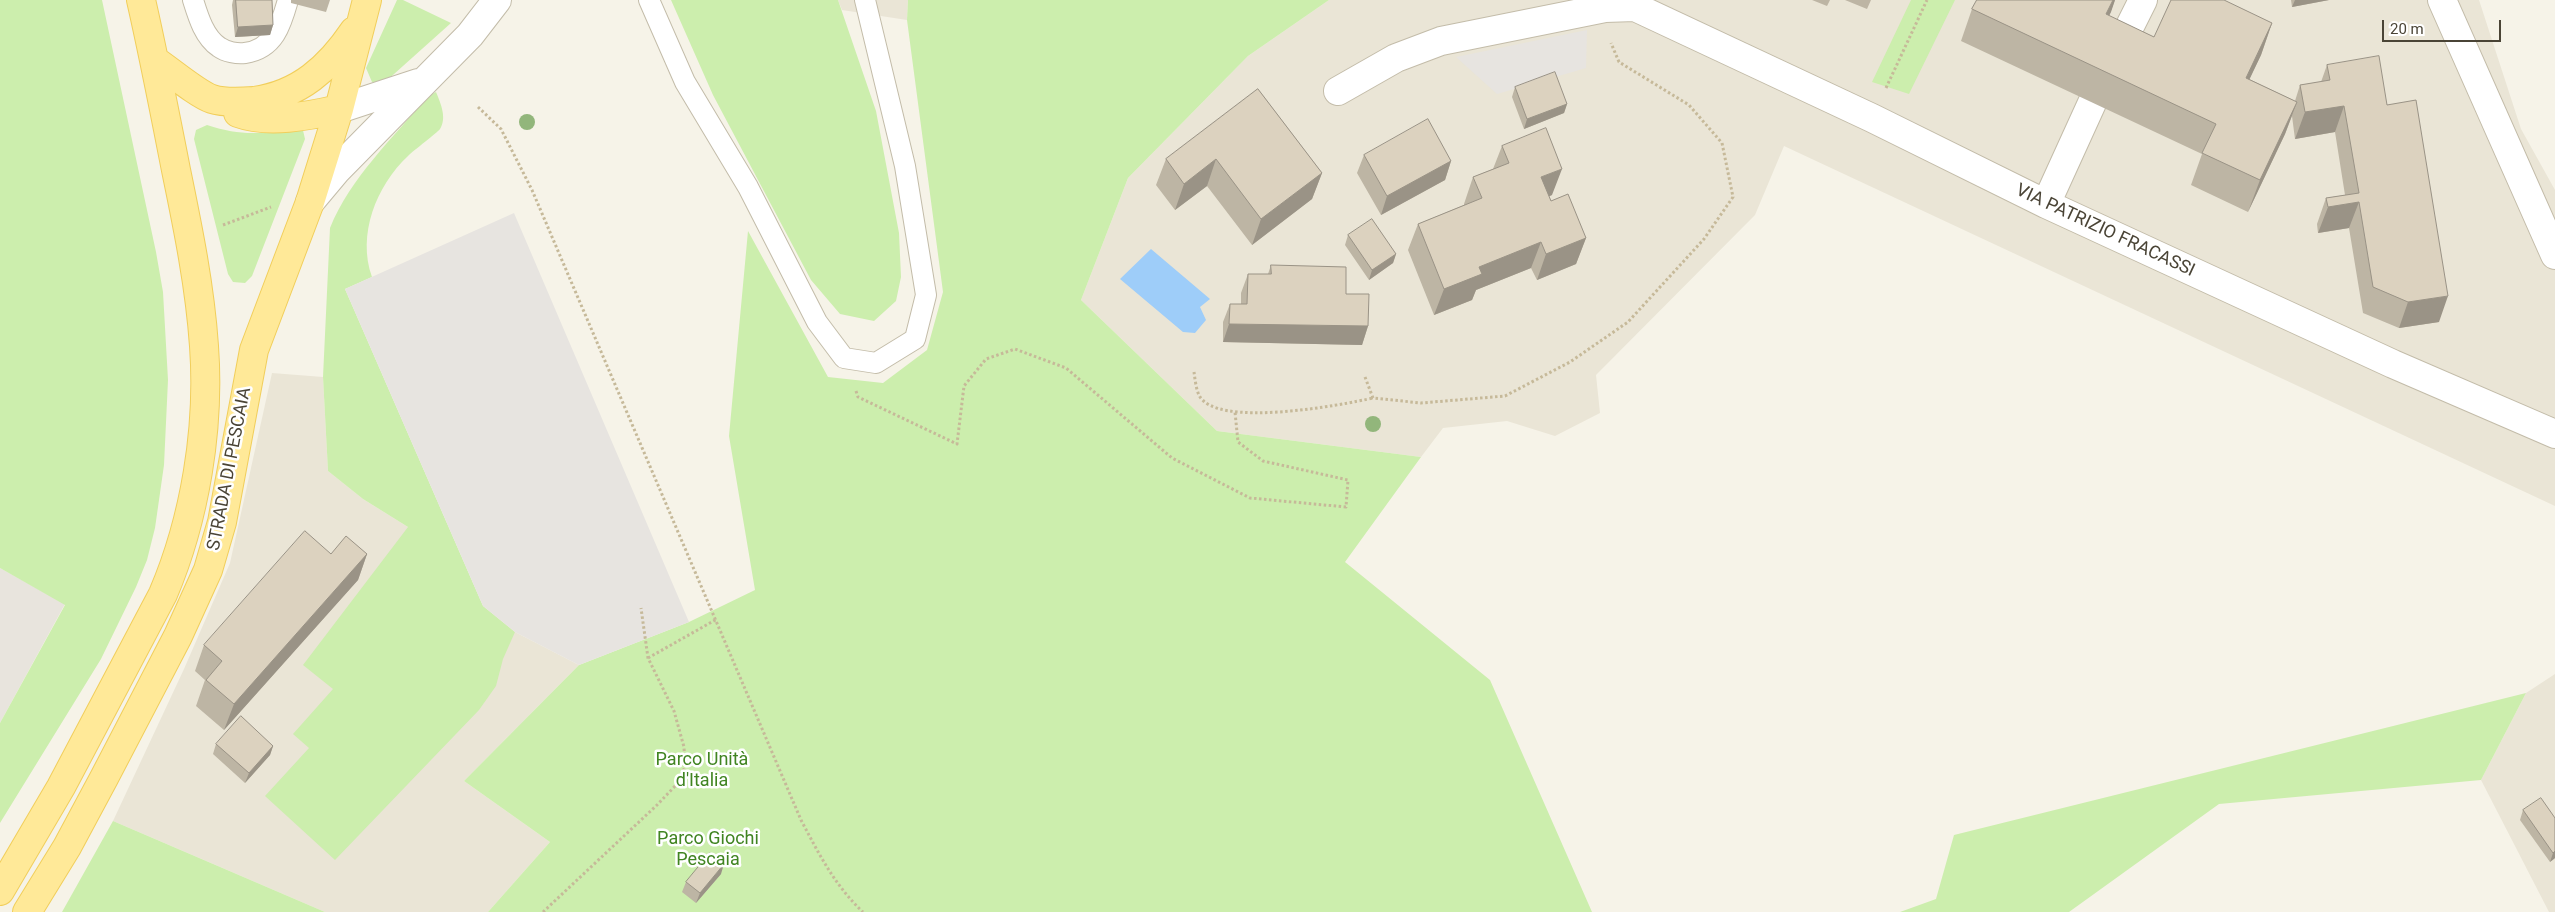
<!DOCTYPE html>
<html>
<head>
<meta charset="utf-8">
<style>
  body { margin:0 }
  #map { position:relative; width:2555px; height:912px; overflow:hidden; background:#f6f3e8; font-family:Roboto,sans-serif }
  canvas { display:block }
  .scale { position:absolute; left:2382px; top:20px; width:119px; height:22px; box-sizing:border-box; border:2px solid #4a4436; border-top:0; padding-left:6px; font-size:15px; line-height:18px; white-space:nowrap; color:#4a4436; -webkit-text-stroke:4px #fff; paint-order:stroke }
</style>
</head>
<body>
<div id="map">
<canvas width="2555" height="912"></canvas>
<div class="scale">20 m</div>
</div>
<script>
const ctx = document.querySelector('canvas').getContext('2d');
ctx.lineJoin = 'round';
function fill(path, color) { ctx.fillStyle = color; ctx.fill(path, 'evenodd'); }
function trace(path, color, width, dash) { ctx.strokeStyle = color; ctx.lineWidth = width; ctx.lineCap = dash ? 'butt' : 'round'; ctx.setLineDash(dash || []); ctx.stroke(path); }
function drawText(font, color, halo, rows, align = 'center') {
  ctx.font = font + ' Roboto,sans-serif'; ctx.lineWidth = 5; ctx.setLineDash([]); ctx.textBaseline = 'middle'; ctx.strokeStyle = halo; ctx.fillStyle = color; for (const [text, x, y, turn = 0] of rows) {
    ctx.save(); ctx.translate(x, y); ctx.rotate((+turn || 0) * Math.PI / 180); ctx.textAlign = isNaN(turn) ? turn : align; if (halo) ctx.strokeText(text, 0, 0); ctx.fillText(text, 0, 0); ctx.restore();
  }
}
fill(new Path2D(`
  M838,0H908L907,20L842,10Z
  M1329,0H2479L2521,129L2555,190V506L1784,146L1755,215L1596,375L1600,413L1555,436L1507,421L1443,428L1421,457L1217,431L1081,300L1128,178L1248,56Z
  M272,373L323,377L328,471L363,499L408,527L483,606L515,632L579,665L464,781L550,842L488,912H325L113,821L184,669L230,563Z
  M2555,674V912H2549L2481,780L2526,693Z`), '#eae5d6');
fill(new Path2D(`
  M0,568L65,604L0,723Z`), '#e8e4dd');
fill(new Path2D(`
  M0,0H102L156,252L163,292L168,380L164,465L155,528L147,560L136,587L101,659L0,823V723L65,605L0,568Z
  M397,0H403L451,23L384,83L372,82L366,68Z
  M671,0H838L876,111L899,233L901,277L896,301L874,321L840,314L811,280L713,95Z
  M908,0H1329L1248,56L1128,178L1081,300L1217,431L1421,457L1345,562L1490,680L1592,912H488L550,842L464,781L579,665L689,622L755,590L729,436L748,231L828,377L883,383L927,350L943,292L907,20Z
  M1911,0H1955L1909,94L1872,82Z
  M436,92C441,104 447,118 440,129C437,133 414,150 408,156C376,186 357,235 372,277L345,289L483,606L515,632L503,659L496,686L479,710L335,860L265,796L309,748L293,734L333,689L303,665L408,527L363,499L328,471L323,377L330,228C350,178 394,137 428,96Z
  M207,125C244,137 265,134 302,126L305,139L252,276L245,283L233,282L228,274L194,139L196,130Z
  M2526,693L2481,780L2219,804L2069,912H1900L1936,899L1954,835Z
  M113,821L325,912H62Z`), '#cceead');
fill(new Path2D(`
  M1587,30L1586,68L1497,94L1456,57Z
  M514,213L689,622L579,665L515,632L483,606L345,289Z`), '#e7e4e0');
fill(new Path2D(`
  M1151,249L1210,299L1200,307L1206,320L1195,333L1183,332L1120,279Z`), '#9ecdf9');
const service = new Path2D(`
  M193,0C198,16 204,37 219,47C226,52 237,54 245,53C274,49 281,25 288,0
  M649,0L685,82L748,187L817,322L844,358L876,363L915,339L926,295L905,166L865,0`);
const minor = new Path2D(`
  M2442,0L2555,255
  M2115,56L2143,0
  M1338,91L1396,58L1441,41L1605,8L1635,7L1872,118L2046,204L2393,364L2555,434
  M339,109L418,83
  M310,202L336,171L470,35L497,0
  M2046,204L2092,103`);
const primary = new Path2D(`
  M154,60C168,69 197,94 212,99C224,103 241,102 254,101C299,95 329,68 354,31
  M238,113C268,124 309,116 339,109
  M0,891L61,787L163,594C195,519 210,428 204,346C200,287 188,228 176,170C165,114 154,57 141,0
  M27,912L67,847L104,778L178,636L208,570L222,522L254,350L310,202L339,109L367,0`);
trace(service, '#c3bca9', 22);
trace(minor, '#c3bca9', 30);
trace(primary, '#f1ce5b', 30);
trace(new Path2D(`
  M1886,88L1927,0
  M478,107L501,129L532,190L801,820C819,854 835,886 863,912
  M223,225L271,207
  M1194,372C1195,379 1196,389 1199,395C1215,429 1342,405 1373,398
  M1365,377L1373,398L1421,403L1505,396L1570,362L1628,322L1704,239L1733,197L1722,143L1689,105L1619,62L1611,43
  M856,391L858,397L957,444L964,386L986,359L1015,349L1066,368L1172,458L1250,498L1346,507L1348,480L1263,461L1238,442L1235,412
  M648,658L717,619
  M543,912L657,805L676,785L685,767L684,747L674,711L648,658L641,608`), '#c6b999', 3, [2.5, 2.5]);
trace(service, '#fff', 20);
trace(minor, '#fff', 28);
trace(primary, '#ffe998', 28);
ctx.fillStyle = '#92b67b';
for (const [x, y] of [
  [527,122],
  [1373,424]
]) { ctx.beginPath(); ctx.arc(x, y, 8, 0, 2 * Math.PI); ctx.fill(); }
fill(new Path2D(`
  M233,0H272L273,25L270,35L235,37L232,5Z
  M291,0H330L326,12L291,3Z
  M1812,0H1830L1827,6Z
  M1845,0H1871L1867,9Z
  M1977,0H2115L2109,16L2154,37L2272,23L2261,55L2249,79L2295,101L2300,85L2321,82L2327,65L2387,105L2439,322L2399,328L2363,313L2349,228L2318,233L2317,224L2326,198L2345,195L2335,132L2295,139L2292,116L2285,134L2248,212L2191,185L2202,154L1961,41L1972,9Z
  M2291,0H2329L2292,7Z
  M1515,87L1567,104L1564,113L1524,129L1512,97Z
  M1258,89L1322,173L1312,199L1252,245L1207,186L1175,210L1156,185L1166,159Z
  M1502,146L1552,195L1549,196L1551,201L1586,238L1576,264L1537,280L1531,268L1476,290L1472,300L1434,315L1408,250L1418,224L1464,205V204L1473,177L1493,169Z
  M1364,155L1451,161L1445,180L1381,215L1357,173Z
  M1348,235L1396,254L1393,263L1369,280L1345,245Z
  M1271,265L1346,294L1368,326L1362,345L1223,342V322L1230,304H1241V293L1248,274H1268Z
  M367,554L358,580L224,730L196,706L205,680L195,671L204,645Z
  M216,744L273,746L270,755L245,783L213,754Z
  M2523,810L2555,818V858L2550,862L2520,820Z
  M721,874L696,903L682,892L686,882Z`), '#bdb5a4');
fill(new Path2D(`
  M2113,0H2115L2111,12L2094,46L2106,14Z
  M2295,0H2329L2292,7Z
  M2272,23L2261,55L2235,110L2246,78Z
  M273,25L270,35L235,37L238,27Z
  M2297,102L2285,134L2248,212L2260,180Z
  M1567,104L1564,113L1524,129L1527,119Z
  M2344,106L2335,132L2295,139L2305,112Z
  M1216,159L1207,186L1175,210L1184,184Z
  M1451,161L1445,180L1381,215L1387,196Z
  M1562,169L1552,195L1532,204L1541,177Z
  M1322,173L1312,199L1252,245L1261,219Z
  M2359,202L2349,228L2318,233L2328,207Z
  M1586,238L1576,264L1537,280L1546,254Z
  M1541,242L1531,268L1476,290L1472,300L1434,315L1444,289L1479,267Z
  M1396,254L1393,263L1369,280L1372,270Z
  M2448,296L2439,322L2399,328L2408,302Z
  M1229,324L1368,326L1362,345L1223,342Z
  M367,554L358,580L224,730L234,704Z
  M273,746L270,755L245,783L249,773Z
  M2555,851V858L2550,862L2553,853Z
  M724,864L721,874L696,903L700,893Z`), '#9a9386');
const building = new Path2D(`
  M236,0H272L273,25L238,27Z
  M1977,0H2113L2106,14L2154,37L2171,0H2224L2272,23L2246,78L2297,102L2260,180L2202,153L2216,124L1972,9Z
  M2379,56L2387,105L2416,100L2448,296L2408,302L2373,287L2359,202L2328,207L2326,198L2359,193L2344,106L2305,112L2300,85L2330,80L2327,65Z
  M1555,72L1567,104L1527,119L1515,87Z
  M1258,89L1322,173L1261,219L1216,159L1184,184L1166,159Z
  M1428,119L1451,161L1387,196L1364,155Z
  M1546,128L1562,169L1541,177L1551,201L1568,194L1586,238L1546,254L1541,242L1479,267L1482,274L1444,289L1418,224L1482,198L1473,177L1509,163L1502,146Z
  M1372,219L1396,254L1372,270L1348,235Z
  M1271,265L1346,267V294H1369L1368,326L1229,324L1230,304H1247L1248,274H1271Z
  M305,531L331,554L346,536L367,554L234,704L206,680L222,661L204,645Z
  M241,716L273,746L249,773L216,744Z
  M2541,798L2555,818V851L2553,853L2523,810Z
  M710,853L724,864L700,893L686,882Z`);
fill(building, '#dcd2bf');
trace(building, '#9a9386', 1);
drawText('18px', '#4a4436', '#fff', [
  ["VIA PATRIZIO FRACASSI",2105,231,25],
  ["STRADA DI PESCAIA",230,469,-79]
]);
drawText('18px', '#408421', '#fff', [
  ["Parco Unità",702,760],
  ["d'Italia",702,781],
  ["Parco Giochi",708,839],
  ["Pescaia",708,860]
]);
</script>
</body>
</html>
